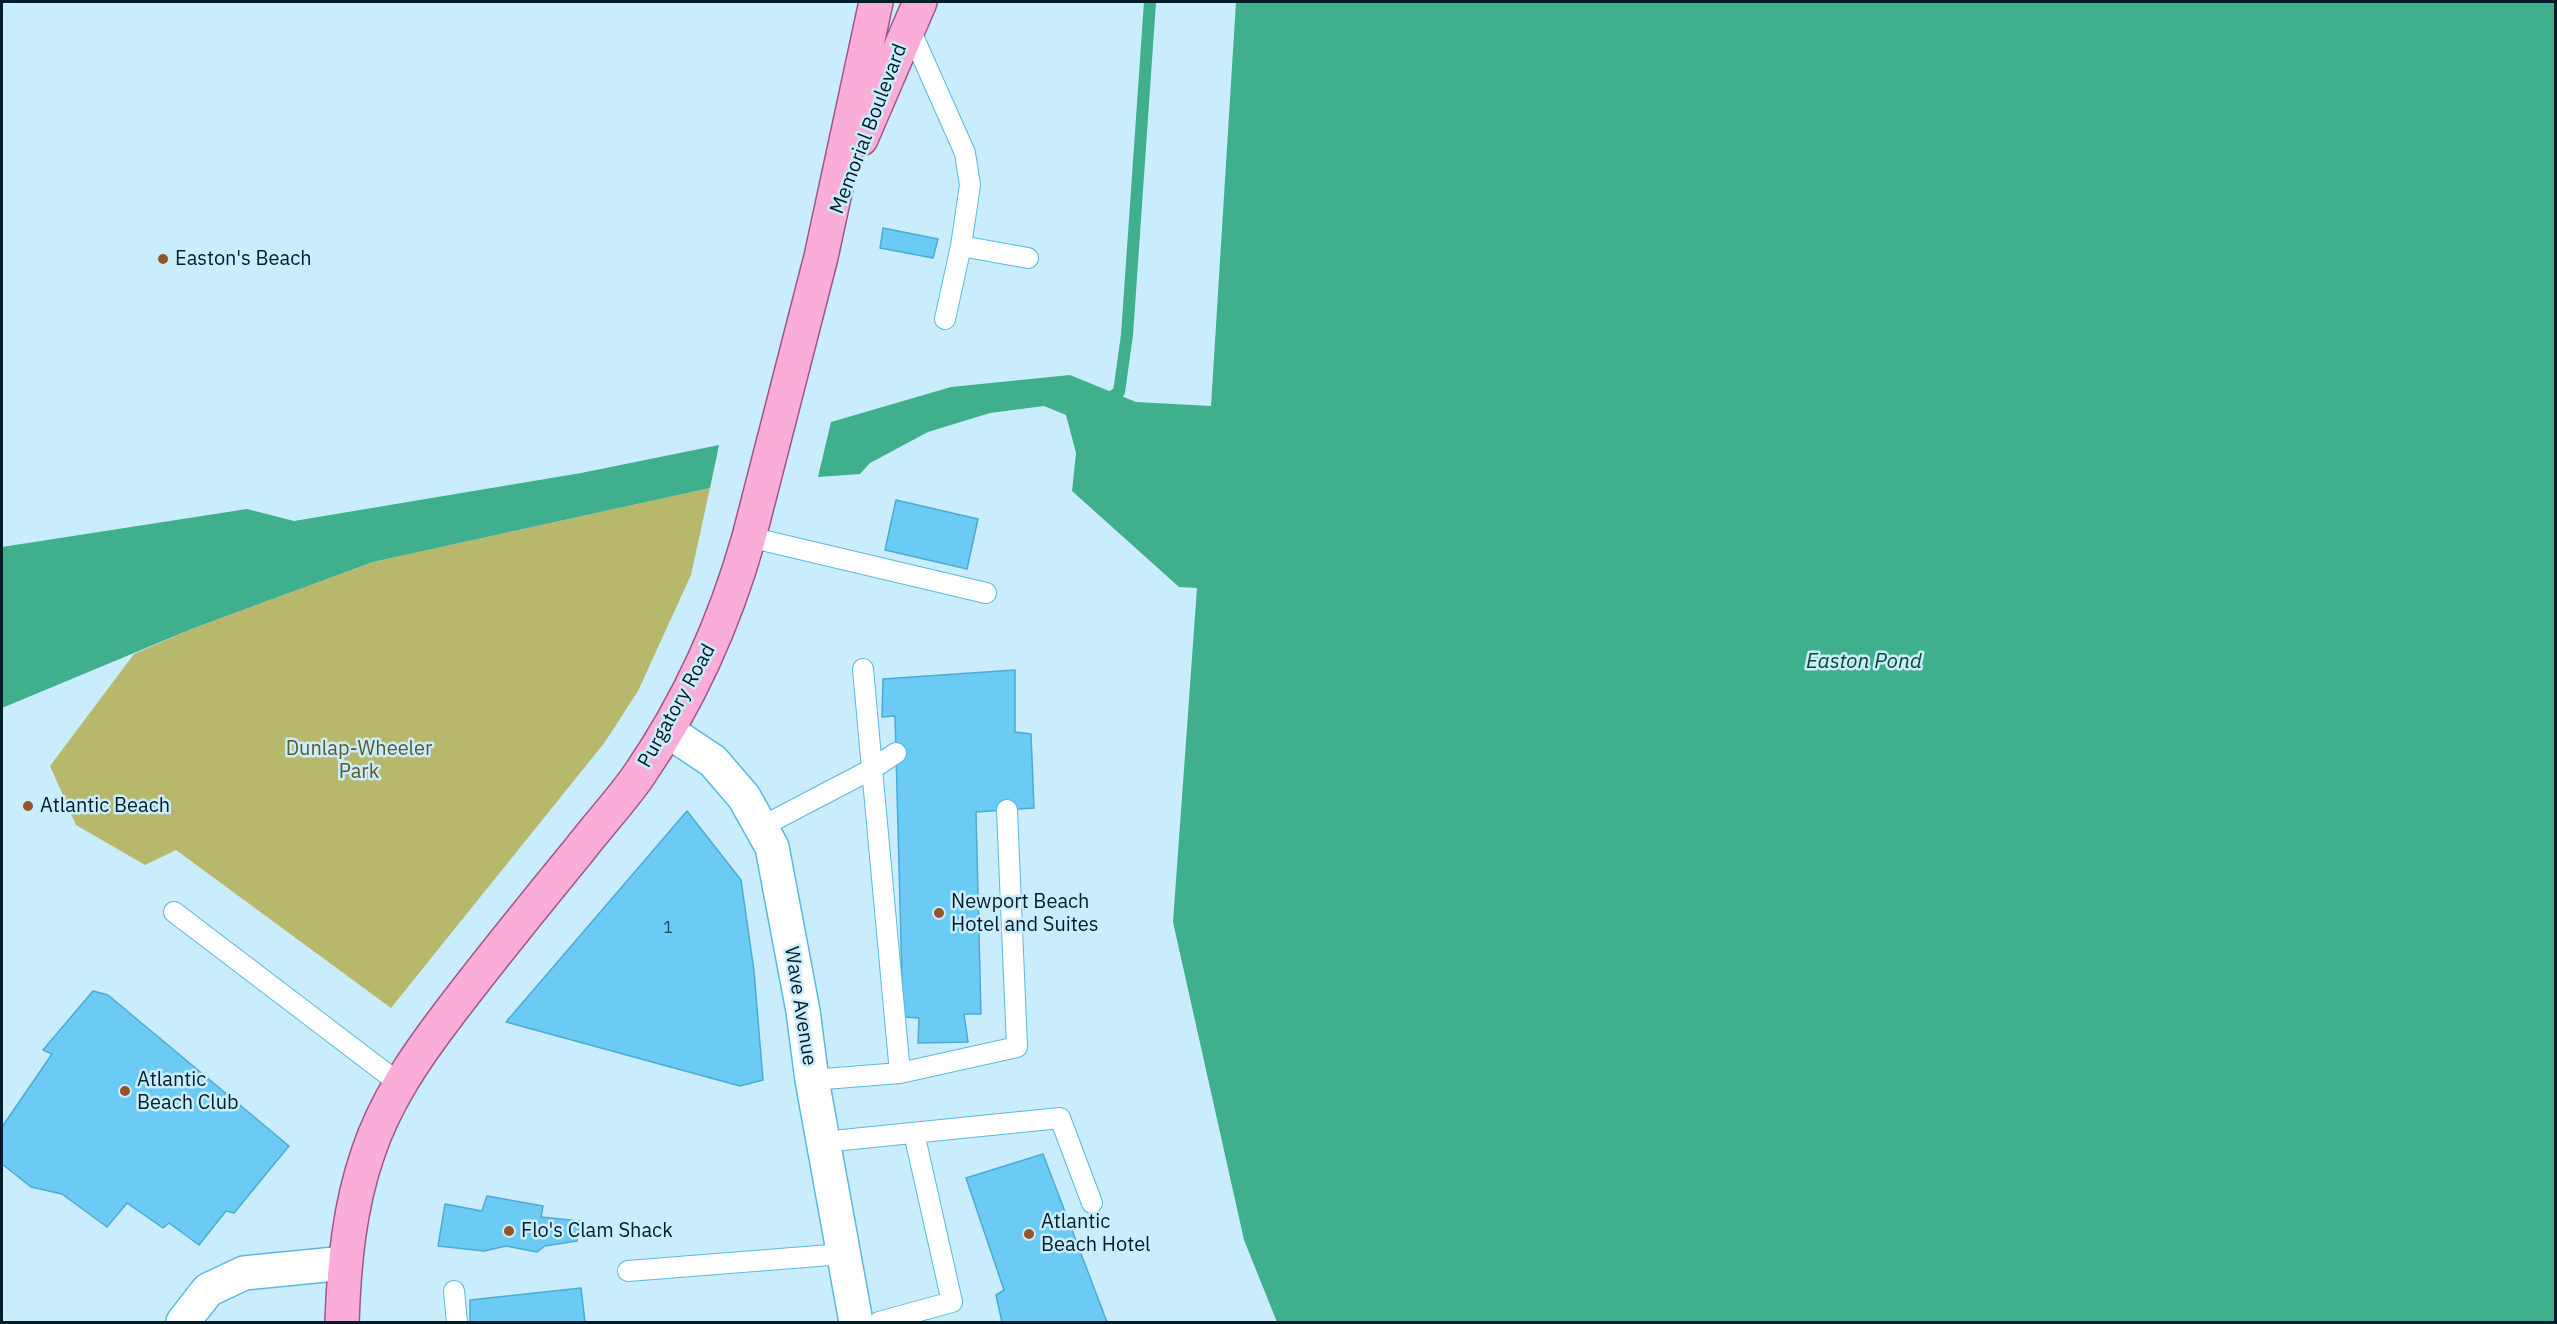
<!DOCTYPE html>
<html>
<head>
<meta charset="utf-8">
<style>
  body { margin:0 }
  #map { position:relative; width:2557px; height:1324px; overflow:hidden; background:#caedfd; font-family:"IBM Plex Sans",sans-serif }
  canvas { display:block }
  .frame { position:absolute; inset:0; border:3px solid #001c28; pointer-events:none }
</style>
</head>
<body>
<div id="map">
<canvas width="2557" height="1324"></canvas>
<div class="frame"></div>
</div>
<script>
const ctx = document.querySelector('canvas').getContext('2d');
ctx.lineJoin = 'round';
function fill(path, color) { ctx.fillStyle = color; ctx.fill(path, 'evenodd'); }
function trace(path, color, width, dash) { ctx.strokeStyle = color; ctx.lineWidth = width; ctx.lineCap = dash ? 'butt' : 'round'; ctx.setLineDash(dash || []); ctx.stroke(path); }
function drawText(font, color, halo, rows, align = 'center') {
  ctx.font = font + ' "IBM Plex Sans",sans-serif'; ctx.lineWidth = 5; ctx.setLineDash([]); ctx.textBaseline = 'middle'; ctx.strokeStyle = halo; ctx.fillStyle = color; for (const [text, x, y, turn = 0] of rows) {
    ctx.save(); ctx.translate(x, y); ctx.rotate((+turn || 0) * Math.PI / 180); ctx.textAlign = isNaN(turn) ? turn : align; if (halo) ctx.strokeText(text, 0, 0); ctx.fillText(text, 0, 0); ctx.restore();
  }
}
fill(new Path2D(`
  M710,488L691,575L638,691L605,742L391,1008L176,850L145,865L76,825L50,766L134,654L194,628L373,562Z`), '#b8b86d');
fill(new Path2D(`
  M1236,2H2555V1322H1277L1244,1240L1173,922L1197,588L1179,587L1072,491L1076,453L1066,415L1044,406L990,413L928,432L870,463L860,474L818,477L831,422L951,387L1070,375L1136,402L1211,406Z
  M719,445L710,488L373,562L194,628L2,708V547L247,509L294,521L581,473Z`), '#40af8d');
trace(new Path2D(`
  M1104,402L1119,392L1127,335L1150,2`), '#40af8d', 12);
const building = new Path2D(`
  M883,228L938,239L933,258L880,248Z
  M896,500L978,519L967,569L885,550Z
  M1015,670V732L1031,734L1034,808L976,812L981,1014H964L968,1042L918,1043L919,1018L903,1017L895,716L882,717L883,679Z
  M687,811L741,880L754,971L763,1080L740,1086L506,1022Z
  M93,991L108,995L289,1146L234,1213L226,1211L199,1245L169,1223L163,1228L127,1203L107,1227L62,1194L31,1187L2,1164V1127L52,1054L43,1050Z
  M1043,1154L1107,1322H1002L996,1295L1004,1290L966,1178Z
  M487,1196L543,1206L541,1217L580,1221L577,1241L545,1246L537,1252L506,1246L484,1251L438,1246L445,1204L482,1211Z
  M581,1288L585,1322H470V1300Z`);
fill(building, '#6ccbf4');
trace(building, '#4babd3', 1.5);
const lane = new Path2D(`
  M909,27L965,153L970,185L961,246L945,319
  M961,246L1028,258
  M749,537L986,593
  M863,669L872,769L896,753
  M761,827L872,769L900,1073L812,1080
  M174,912L400,1084
  M900,1073L1017,1047L1007,810
  M823,1142L1060,1118L1092,1203
  M628,1271L843,1254
  M454,1291L457,1322
  M879,1322L952,1302L914,1133`);
const street = new Path2D(`
  M668,731L713,761L744,797L772,847L803,1011L812,1080L856,1322`);
const secondary = new Path2D(`
  M183,1322L208,1290L244,1273L345,1263`);
const primary = new Path2D(`
  M861,139L920,2
  M342,1322C344,1265 349,1208 368,1153C385,1102 415,1058 447,1016C490,959 535,904 580,849C599,824 621,801 639,775C689,702 725,622 749,537L821,257L876,2`);
trace(lane, '#59b8e0', 22);
trace(street, '#59b8e0', 36);
trace(secondary, '#59b8e0', 36);
trace(primary, '#a05788', 36);
trace(lane, '#fff', 20);
trace(street, '#fff', 33);
trace(secondary, '#fff', 33);
trace(primary, '#faadd6', 33);
for (const [x, y, r, color] of [
  [163,259,6,"#99532a"],
  [28,806,6,"#99532a"],
  [939,913,6,"#99532a"],
  [125,1091,6,"#99532a"],
  [509,1231,6,"#99532a"],
  [1029,1234,6,"#99532a"]
]) { const dot = new Path2D(); dot.arc(x, y, r, 0, 2 * Math.PI); ctx.fillStyle = color; ctx.fill(dot); trace(dot, '#caedfd', 2); }
drawText('16px', '#1b485b', null, [
  ["1",668,928]
]);
drawText('20px', '#001c28', '#caedfd', [
  ["Memorial Boulevard",869,129,-69],
  ["Purgatory Road",677,706,-61],
  ["Wave Avenue",800,1006,81]
]);
drawText('20px', '#001c28', '#caedfd', [
  ["Easton's Beach",175,259],
  ["Atlantic Beach",40,806],
  ["Newport Beach",951,902],
  ["Hotel and Suites",951,925],
  ["Atlantic",137,1080],
  ["Beach Club",137,1103],
  ["Atlantic",1041,1222],
  ["Beach Hotel",1041,1245],
  ["Flo's Clam Shack",521,1231]
], 'left');
drawText('20px', '#5a5a2a', '#caedfd', [
  ["Dunlap-Wheeler",359,749],
  ["Park",359,772]
]);
drawText('italic 21px', '#064836', '#caedfd', [
  ["Easton Pond",1864,662]
]);
</script>
</body>
</html>
